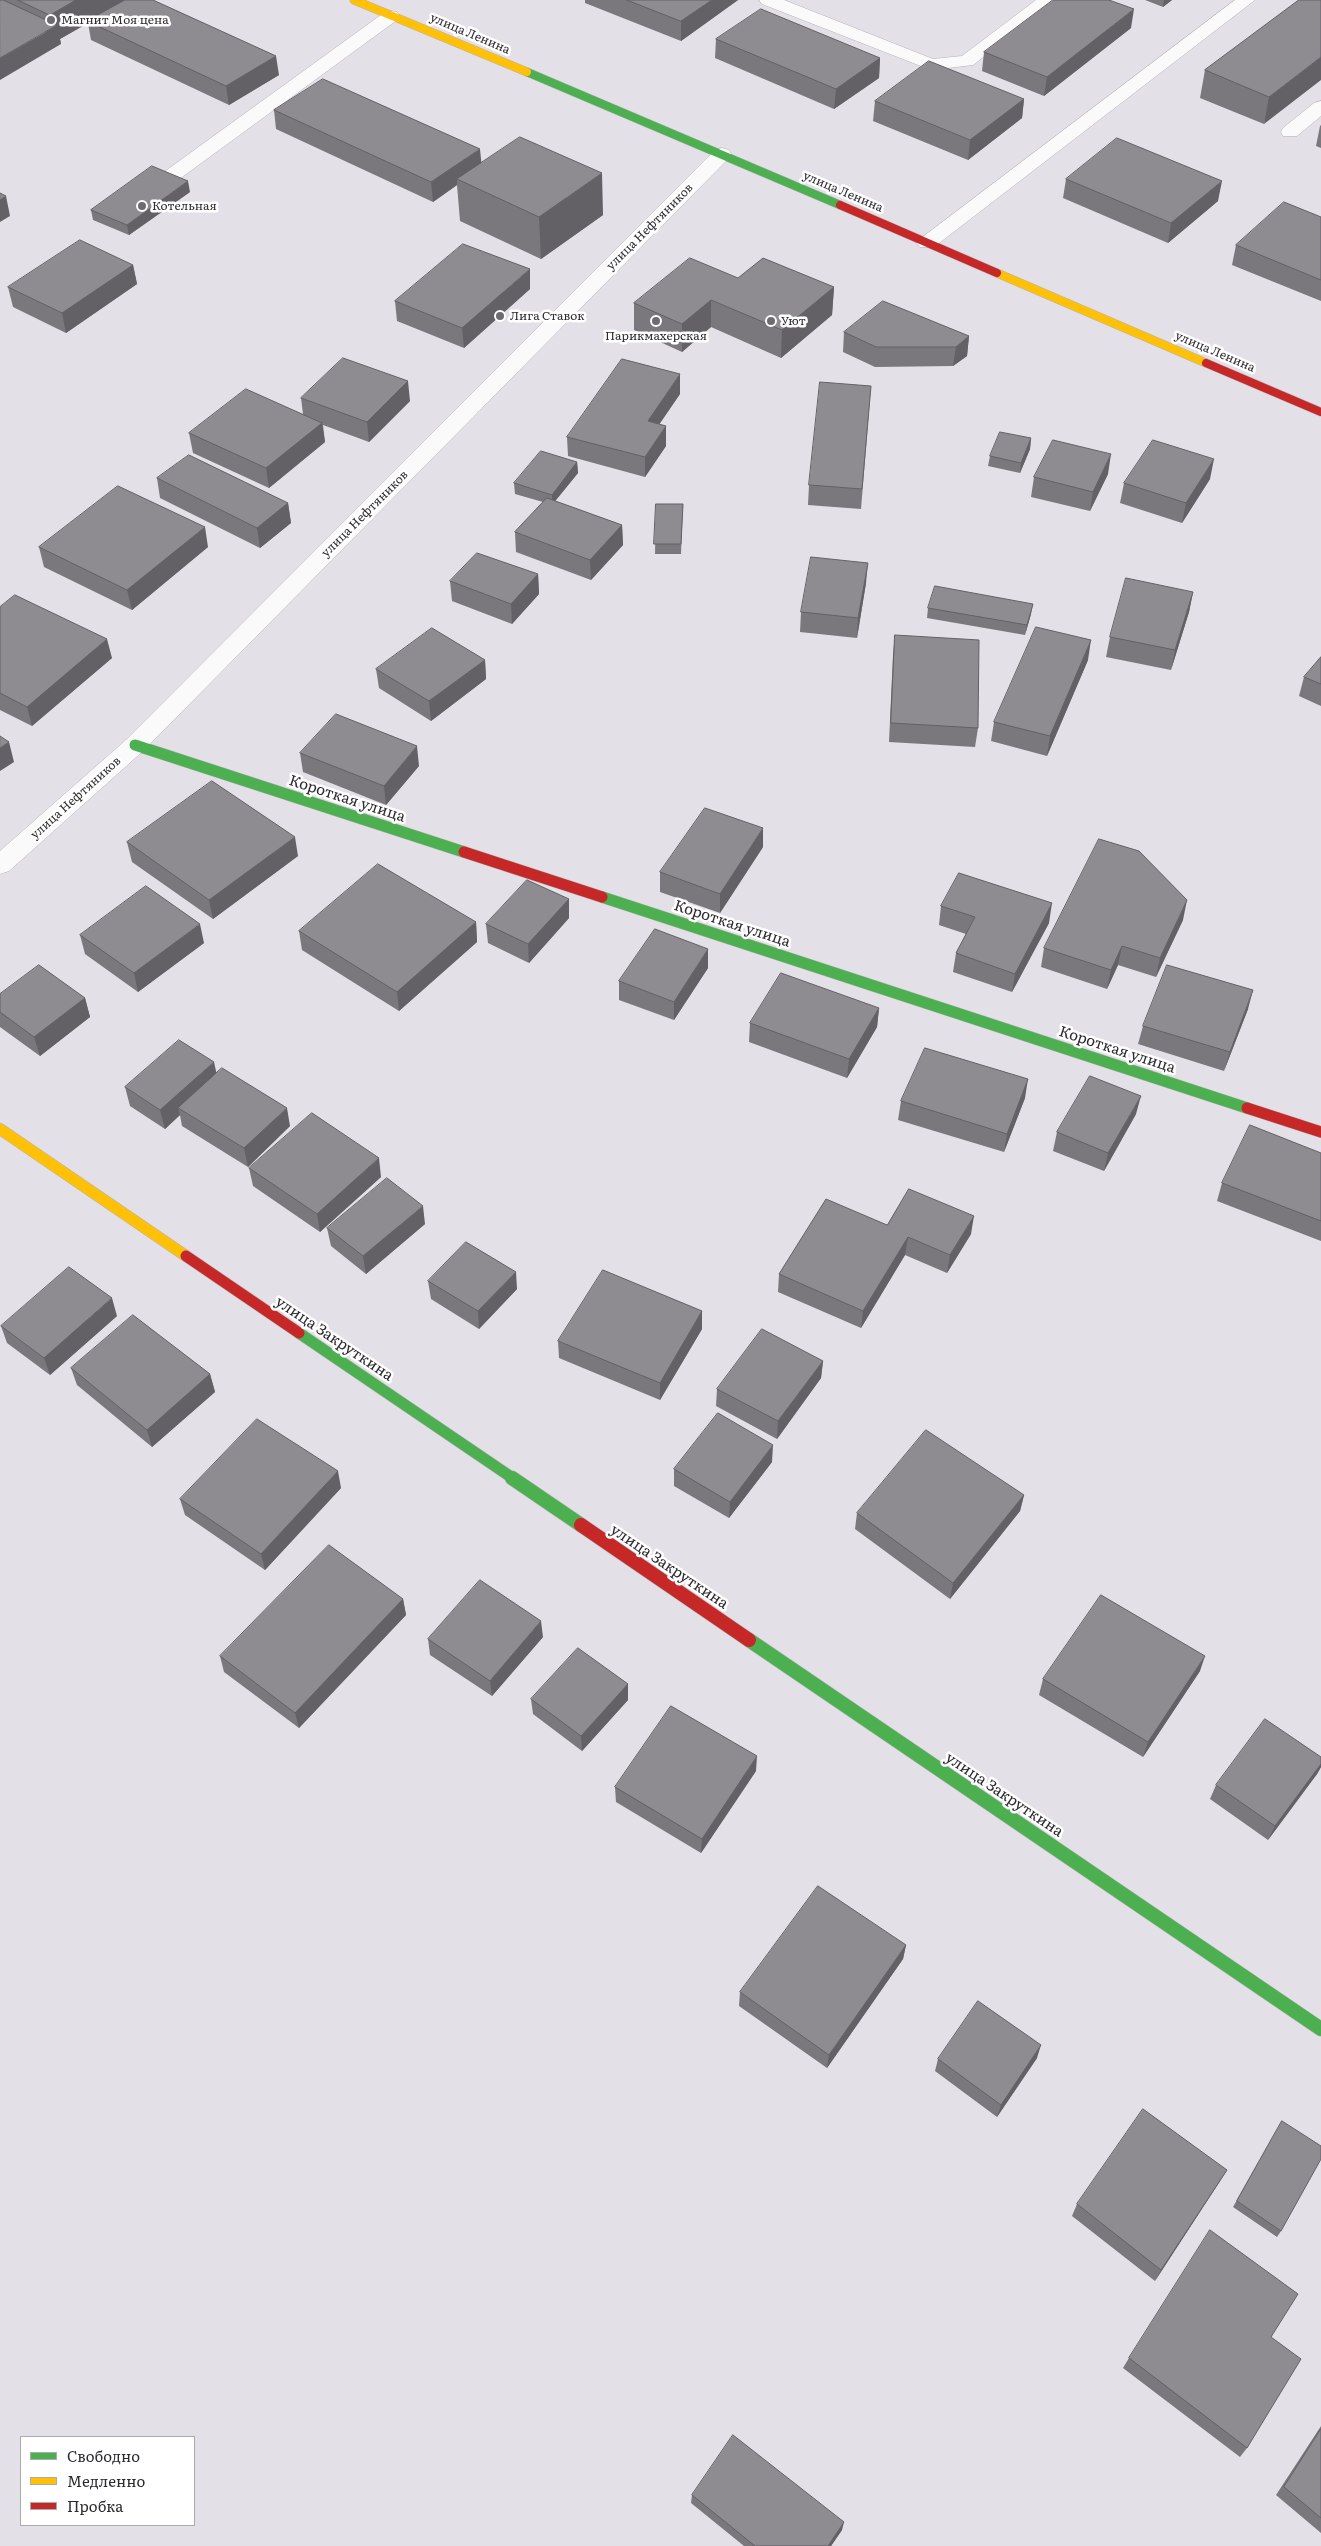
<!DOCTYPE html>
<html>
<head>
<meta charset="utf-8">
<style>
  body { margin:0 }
  #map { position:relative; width:1321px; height:2546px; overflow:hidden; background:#e3e0e7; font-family:Literata,serif }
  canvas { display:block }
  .legend { position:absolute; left:20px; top:2436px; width:175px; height:90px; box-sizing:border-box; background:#fff; border:1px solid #abaaac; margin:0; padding:6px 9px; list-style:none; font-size:15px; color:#2d2b30 }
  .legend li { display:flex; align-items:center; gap:10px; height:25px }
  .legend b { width:25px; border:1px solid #abaaac }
</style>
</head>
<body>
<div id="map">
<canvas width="1321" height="2546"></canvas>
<ul class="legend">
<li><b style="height:6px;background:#4caf50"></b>Свободно</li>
<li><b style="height:6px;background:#ffc107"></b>Медленно</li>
<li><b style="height:6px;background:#c62828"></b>Пробка</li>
</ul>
</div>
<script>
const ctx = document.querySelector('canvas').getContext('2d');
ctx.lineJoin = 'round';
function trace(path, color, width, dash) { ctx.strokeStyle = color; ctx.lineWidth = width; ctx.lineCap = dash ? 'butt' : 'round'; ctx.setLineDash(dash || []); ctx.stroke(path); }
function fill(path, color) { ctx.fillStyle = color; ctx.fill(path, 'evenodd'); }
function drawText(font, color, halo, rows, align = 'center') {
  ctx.font = font + ' Literata,serif'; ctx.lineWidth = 5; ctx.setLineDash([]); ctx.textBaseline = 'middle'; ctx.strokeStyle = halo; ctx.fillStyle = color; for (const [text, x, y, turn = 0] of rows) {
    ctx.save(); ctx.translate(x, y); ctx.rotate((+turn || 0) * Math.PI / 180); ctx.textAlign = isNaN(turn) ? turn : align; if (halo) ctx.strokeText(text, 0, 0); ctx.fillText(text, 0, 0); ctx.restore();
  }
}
const lane = new Path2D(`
  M759,0H784L933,59L962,56L1036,0H1056L973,65L931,70L762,4Z
  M391,11L397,12L400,16L397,20L178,180H164L161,176L164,172L385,12Z
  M1321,101V116L1297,136H1283L1281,132L1283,128L1314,103Z`);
const street = new Path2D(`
  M1235,0H1255L934,247H920L917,243L920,239Z
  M722,148L729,150L731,154L729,158L143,751L9,871L0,874V851L127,739L715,150Z`);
const fastFar2 = new Path2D(`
  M527,72L840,205`);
const fastFar1 = new Path2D(`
  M135,745L464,852
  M602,897L1247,1108
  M299,1333L514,1479`);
const fast = new Path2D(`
  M512,1478L581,1525
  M749,1640L1321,2029`);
const slowFar1 = new Path2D(`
  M354,0L527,72
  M997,273L1206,363`);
const slow = new Path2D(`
  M0,1129L186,1256`);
const jamFar2 = new Path2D(`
  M840,205L997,273
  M1206,363L1321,412`);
const jamFar1 = new Path2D(`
  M464,852L602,897
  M1247,1108L1321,1132
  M186,1256L299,1333`);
const jam = new Path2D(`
  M581,1525L749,1640`);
trace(lane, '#b4b2b7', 1);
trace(street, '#b4b2b7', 1);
trace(fastFar2, '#b4b2b7', 9);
trace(fastFar1, '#b4b2b7', 12);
trace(fast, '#b4b2b7', 15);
trace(slowFar1, '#b4b2b7', 9);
trace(slow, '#b4b2b7', 12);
trace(jamFar2, '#b4b2b7', 9);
trace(jamFar1, '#b4b2b7', 12);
trace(jam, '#b4b2b7', 15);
fill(lane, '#fbfafb');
fill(street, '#fbfafb');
trace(fastFar2, '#4caf50', 8);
trace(fastFar1, '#4caf50', 11);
trace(fast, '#4caf50', 14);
trace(slowFar1, '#ffc107', 8);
trace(slow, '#ffc107', 11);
trace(jamFar2, '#c62828', 8);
trace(jamFar1, '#c62828', 11);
trace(jam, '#c62828', 14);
fill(new Path2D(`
  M0,0H153L279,75L229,105L91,40L88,23L60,39L61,44Z
  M585,0H738L681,41L585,3Z
  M1145,0H1172L1163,7Z
  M1299,0L1264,124L1200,98L1205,70Z
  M1131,28L1044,96L982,71L984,52Z
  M716,39L880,58L879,78L834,109L715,58Z
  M1024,99L1022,118L968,160L873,121L875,101Z
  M274,110L481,163L603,215L541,259L460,221L457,185L433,202L276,129Z
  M1321,125V148L1316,146L1320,126Z
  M1066,179L1218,201L1168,243L1063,198Z
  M190,192L129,235L93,220L91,210Z
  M1321,217V301L1232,265L1236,245Z
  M133,265L137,284L66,333L13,307L8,287Z
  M738,278L834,287L832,315L781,358L711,327L682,352L634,330V303Z
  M530,289L464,348L397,321L395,301Z
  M844,332L969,336L967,356L953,366L875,367L843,352Z
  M871,386L861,509L808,505L809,485Z
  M680,394L659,424L666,446L645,477L568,456L567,437Z
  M301,398L410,401L369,442L323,425L325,442L269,488L193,453L189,433L303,414Z
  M1031,438L1030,449L1020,473L988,466L990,456Z
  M577,462L578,473L555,501L622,525L623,545L591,580L516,552L515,532L543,502L515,494L514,483Z
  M1108,474L1090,511L1031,497L1034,477Z
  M157,478L288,503L291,523L260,548L160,498Z
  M1210,479L1182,523L1120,503L1124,483Z
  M656,504H683L681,554H655Z
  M39,547H208L132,610L44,567Z
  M538,574L539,594L512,624L452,601L450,581Z
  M866,583L857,638L800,632L801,612Z
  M1193,592L1189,612L1171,670L1106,657L1110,637Z
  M0,607L112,658L32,726L0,710Z
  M928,608L1031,614L1025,635L927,618Z
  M895,635L978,728L975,747L889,742L893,655Z
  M1321,657V706L1299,696L1304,677Z
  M485,660L486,679L431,721L379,688L376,669Z
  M1088,660L1047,756L991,741L994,722Z
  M300,753L419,766L386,805L303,772Z
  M127,842L298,856L213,919L132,862Z
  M763,847L720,913L660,892V872Z
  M569,899V918L529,963L488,943L486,924Z
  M941,906L1049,923L1012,992L953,972L956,953L966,934L939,925Z
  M1183,920L1156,977L1118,965L1107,989L1041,967L1044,948Z
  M476,922L477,942L399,1011L302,950L299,931Z
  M80,935L204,943L138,992L85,954Z
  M708,968L674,1020L619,1000V981Z
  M0,994L85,998L90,1017L40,1056L0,1027Z
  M879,1008L877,1027L847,1078L749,1042L750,1023Z
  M1248,1009L1224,1071L1138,1044L1143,1026Z
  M217,1072L290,1126L248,1167L182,1126L180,1115L165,1129L130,1106L125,1087Z
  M1025,1098L1004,1152L898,1120L901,1101Z
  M1136,1114L1104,1171L1053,1151L1057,1132Z
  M1321,1153V1241L1217,1201L1222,1183Z
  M249,1168L381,1177L320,1232L253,1186Z
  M425,1224L366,1274L331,1246L327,1228Z
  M887,1225L971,1234L947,1273L905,1255L861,1328L778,1292L779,1274Z
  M428,1281L517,1289L479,1329L431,1299Z
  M702,1311V1329L660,1400L559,1358L558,1341Z
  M117,1316L50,1375L7,1343L1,1326Z
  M823,1361L821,1378L777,1439L716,1406L717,1389Z
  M71,1368L210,1374L215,1392L152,1447L77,1385Z
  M772,1462L729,1518L674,1486V1469Z
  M341,1488L265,1570L185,1515L180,1499Z
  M1024,1495L1020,1511L950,1599L855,1529L857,1513Z
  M403,1599L406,1615L299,1728L224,1672L220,1656Z
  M543,1637L492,1696L430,1655L428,1639Z
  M1200,1671L1143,1757L1039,1695L1043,1679Z
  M628,1684V1700L582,1751L533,1714L531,1699Z
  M1321,1757V1767L1317,1774L1268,1840L1210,1799L1216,1785Z
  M756,1771L701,1853L616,1802L615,1787Z
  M906,1945L903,1959L827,2068L739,2006L740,1992Z
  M1037,2058L997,2117L935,2071L938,2059Z
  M1282,2121L1281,2231L1277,2237L1233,2207Z
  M1227,2170L1220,2181L1155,2281L1072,2216L1077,2204Z
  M1271,2337L1247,2448L1240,2457L1123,2368L1129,2358Z
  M1321,2426V2533L1276,2495Z
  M692,2495L842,2530L831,2546H744L691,2503Z`), '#7a787d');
fill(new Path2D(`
  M76,0H128L87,21L88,23L60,39L61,44L0,80V58L53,28L50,15Z
  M712,0H738L681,41V21Z
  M1164,0H1172L1163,7Z
  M1134,9L1131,28L1044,96L1047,77Z
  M276,56L279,75L229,105L226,86Z
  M1321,57V80L1264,124L1269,97Z
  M880,58L879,78L834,109L836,89Z
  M1024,99L1022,118L968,160L970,140Z
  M480,149L482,169L457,179V185L433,202L431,182Z
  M602,173L603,215L541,259L539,217Z
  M188,181L190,192L129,235L127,225Z
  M1222,181L1218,201L1168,243L1171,223Z
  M6,196L10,216L0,222V200Z
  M133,265L137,284L66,333L62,313Z
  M530,269V289L464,348L462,328Z
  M834,287L832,315L781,358L782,330Z
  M711,300V327L682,352V324Z
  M969,336L967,356L953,366L956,347Z
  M680,374V394L648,441V421Z
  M408,381L410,401L369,442L367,422Z
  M322,423L325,442L269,488L266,468Z
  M666,426V446L645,477V457Z
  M1031,438L1030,449L1020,473L1021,463Z
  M1111,454L1108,474L1090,511L1093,492Z
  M1214,459L1210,479L1182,523L1186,503Z
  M577,462L578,473L552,505V495Z
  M288,503L291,523L260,548L257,528Z
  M622,525L623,545L591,580L590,560Z
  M205,527L208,547L132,610L127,590Z
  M868,563L866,583L857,638L858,618Z
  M538,574L539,594L512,624L511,604Z
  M1193,592L1189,612L1171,670L1175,650Z
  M1033,604L1031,614L1025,635L1027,625Z
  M107,639L112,658L32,726L27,707Z
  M1091,640L1088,660L1047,756L1050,736Z
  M485,660L486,679L431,721L429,701Z
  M9,742L14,762L0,771V748Z
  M417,746L419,766L386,805L384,786Z
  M763,828V847L720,913V894Z
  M295,837L298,856L213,919L209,900Z
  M569,899V918L529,963L528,944Z
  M1187,900L1183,920L1156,977L1160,958Z
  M1052,903L1049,923L1012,992L1015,974Z
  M476,922L477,942L399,1011L397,992Z
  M200,924L204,943L138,992L134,973Z
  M1122,946L1118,965L1107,989L1111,970Z
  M708,949V968L674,1020V1002Z
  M1253,990L1248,1009L1224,1071L1230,1052Z
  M85,998L90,1017L40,1056L34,1037Z
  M879,1008L877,1027L847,1078L849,1059Z
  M214,1062L218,1080L178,1108L180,1115L165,1129L160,1110Z
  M1028,1079L1025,1098L1004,1152L1007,1134Z
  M1141,1096L1136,1114L1104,1171L1108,1153Z
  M287,1108L290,1126L248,1167L244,1148Z
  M379,1158L381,1177L320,1232L317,1214Z
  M423,1206L425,1224L366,1274L363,1256Z
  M974,1216L971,1234L947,1273L950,1255Z
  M908,1237L905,1255L861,1328L863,1311Z
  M516,1272L517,1289L479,1329L478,1311Z
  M112,1298L117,1316L50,1375L44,1358Z
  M702,1311V1329L660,1400V1383Z
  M823,1361L821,1378L777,1439L778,1421Z
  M210,1374L215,1392L152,1447L147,1430Z
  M773,1445L772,1462L729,1518L730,1502Z
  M338,1471L341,1488L265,1570L261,1554Z
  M1024,1495L1020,1511L950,1599L953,1583Z
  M403,1599L406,1615L299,1728L295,1713Z
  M541,1621L543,1637L492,1696L490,1681Z
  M1205,1656L1200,1671L1143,1757L1148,1742Z
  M628,1684V1700L582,1751L581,1736Z
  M757,1756L756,1771L701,1853L702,1839Z
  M1321,1764V1767L1317,1774L1268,1840L1275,1826Z
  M906,1945L903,1959L827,2068L829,2055Z
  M1041,2045L1037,2058L997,2117L1001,2105Z
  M1227,2170L1220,2181L1155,2281L1161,2270Z
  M844,2522L842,2530L831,2546H828Z`), '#636166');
const building = new Path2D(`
  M0,0H3L57,25L0,58Z
  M18,0H76L50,15Z
  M125,0H153L276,56L226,86L87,21Z
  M627,0H712L681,21Z
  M1053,0H1109L1134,9L1047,77L984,52Z
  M1299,0H1321V57L1269,97L1205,70Z
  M761,9L880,58L836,89L716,39Z
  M929,61L1024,99L970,140L875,101Z
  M323,79L480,149L431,182L274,110Z
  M520,137L602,173L539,217L457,179Z
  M1117,138L1222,181L1171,223L1066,179Z
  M152,166L188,181L127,225L91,210Z
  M0,193L6,196L0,200Z
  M1284,202L1321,217V280L1236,245Z
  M80,240L133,265L62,313L8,287Z
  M463,244L530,269L462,328L395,301Z
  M690,258L738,278L763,258L834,287L782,330L711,300L682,324L634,303Z
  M883,301L969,336L956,347H876L844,332Z
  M343,358L408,381L367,422L301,398Z
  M622,359L680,374L648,421L666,426L645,457L567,437Z
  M820,382L871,386L862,489L809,485Z
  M246,389L322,423L266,468L189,433Z
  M1000,432L1031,438L1021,463L990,456Z
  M1053,440L1111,454L1093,492L1034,477Z
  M1153,440L1214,459L1186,503L1124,483Z
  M541,451L577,462L552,495L514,483Z
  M189,455L288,503L257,528L157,478Z
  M118,486L205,527L127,590L39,547Z
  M547,498L622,525L590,560L515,532Z
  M656,504H683L681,544H654Z
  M477,553L538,574L511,604L450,581Z
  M811,557L868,563L858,618L801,612Z
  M1126,578L1193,592L1175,650L1110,637Z
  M935,586L1033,604L1027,625L928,608Z
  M15,595L107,639L27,707L0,693V607Z
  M1036,627L1091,640L1050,736L994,722Z
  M432,628L485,660L429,701L376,669Z
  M895,635L979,640L978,728L891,723Z
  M1321,657V684L1304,677Z
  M336,714L417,746L384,786L300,753Z
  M0,736L9,742L0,748Z
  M212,781L295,837L209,900L127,842Z
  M705,808L763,828L720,894L660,872Z
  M1099,839L1139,851L1187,900L1160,958L1122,946L1111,970L1044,948Z
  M378,864L476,922L397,992L299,931Z
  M959,873L1052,903L1015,974L956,953L975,917L941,906Z
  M527,880L569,899L528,944L486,924Z
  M146,886L200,924L134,973L80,935Z
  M655,929L708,949L674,1002L619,981Z
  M39,965L85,998L34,1037L0,1012V994Z
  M1167,965L1253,990L1230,1052L1143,1026Z
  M781,973L879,1008L849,1059L750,1023Z
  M179,1040L214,1062L160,1110L125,1087Z
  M925,1048L1028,1079L1007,1134L901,1101Z
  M222,1068L287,1108L244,1148L178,1108Z
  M1090,1076L1141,1096L1108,1153L1057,1132Z
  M312,1113L379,1158L317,1214L249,1168Z
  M1250,1125L1321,1153V1221L1222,1183Z
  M387,1178L423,1206L363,1256L327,1228Z
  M909,1189L974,1216L950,1255L908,1237L863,1311L779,1274L826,1199L887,1225Z
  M466,1242L516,1272L478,1311L428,1281Z
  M69,1267L112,1298L44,1358L1,1326Z
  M603,1270L702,1311L660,1383L558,1341Z
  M133,1315L210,1374L147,1430L71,1368Z
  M762,1329L823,1361L778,1421L717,1389Z
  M718,1413L773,1445L730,1502L674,1469Z
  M257,1419L338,1471L261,1554L180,1499Z
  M926,1430L1024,1495L953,1583L857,1513Z
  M329,1545L403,1599L295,1713L220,1656Z
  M480,1580L541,1621L490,1681L428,1639Z
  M1101,1595L1205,1656L1148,1742L1043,1679Z
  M578,1648L628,1684L581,1736L531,1699Z
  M671,1706L757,1756L702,1839L615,1787Z
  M1265,1719L1321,1757V1764L1275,1826L1216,1785Z
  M818,1886L906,1945L829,2055L740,1992Z
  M978,2001L1041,2045L1001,2105L938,2059Z
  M1143,2109L1227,2170L1161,2270L1077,2204Z
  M1282,2121L1321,2146V2159L1281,2231L1237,2201Z
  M1210,2230L1298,2294L1271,2337L1301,2359L1247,2448L1129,2358Z
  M1321,2429V2518L1284,2487Z
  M733,2435L844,2522L828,2546H755L692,2495Z`);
fill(building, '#8e8b91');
trace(building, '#636166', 1);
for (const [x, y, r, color] of [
  [51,20,5,"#6d6a70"],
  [142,206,5,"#6d6a70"],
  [500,316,5,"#6d6a70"],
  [656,321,5,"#6d6a70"],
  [771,321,5,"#6d6a70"]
]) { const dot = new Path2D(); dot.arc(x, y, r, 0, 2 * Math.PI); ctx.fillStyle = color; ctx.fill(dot); trace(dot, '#fff', 2); }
drawText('12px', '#2d2b30', '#fff', [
  ["Магнит Моя цена",61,20],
  ["Котельная",152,206],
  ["Лига Ставок",510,316],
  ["Уют",781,321],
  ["Парикмахерская",656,336,"center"]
], 'left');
drawText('12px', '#2d2b30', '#fff', [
  ["улица Ленина",470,34,23],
  ["улица Ленина",843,192,23],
  ["улица Нефтяников",650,227,-45],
  ["улица Ленина",1215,352,23],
  ["улица Нефтяников",365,514,-45],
  ["улица Нефтяников",76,798,-42]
]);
drawText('15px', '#2d2b30', '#fff', [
  ["Короткая улица",347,799,18],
  ["Короткая улица",732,924,18],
  ["Короткая улица",1117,1050,18],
  ["улица Закруткина",334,1339,34],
  ["улица Закруткина",669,1567,34],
  ["улица Закруткина",1004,1795,34]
]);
</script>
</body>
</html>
